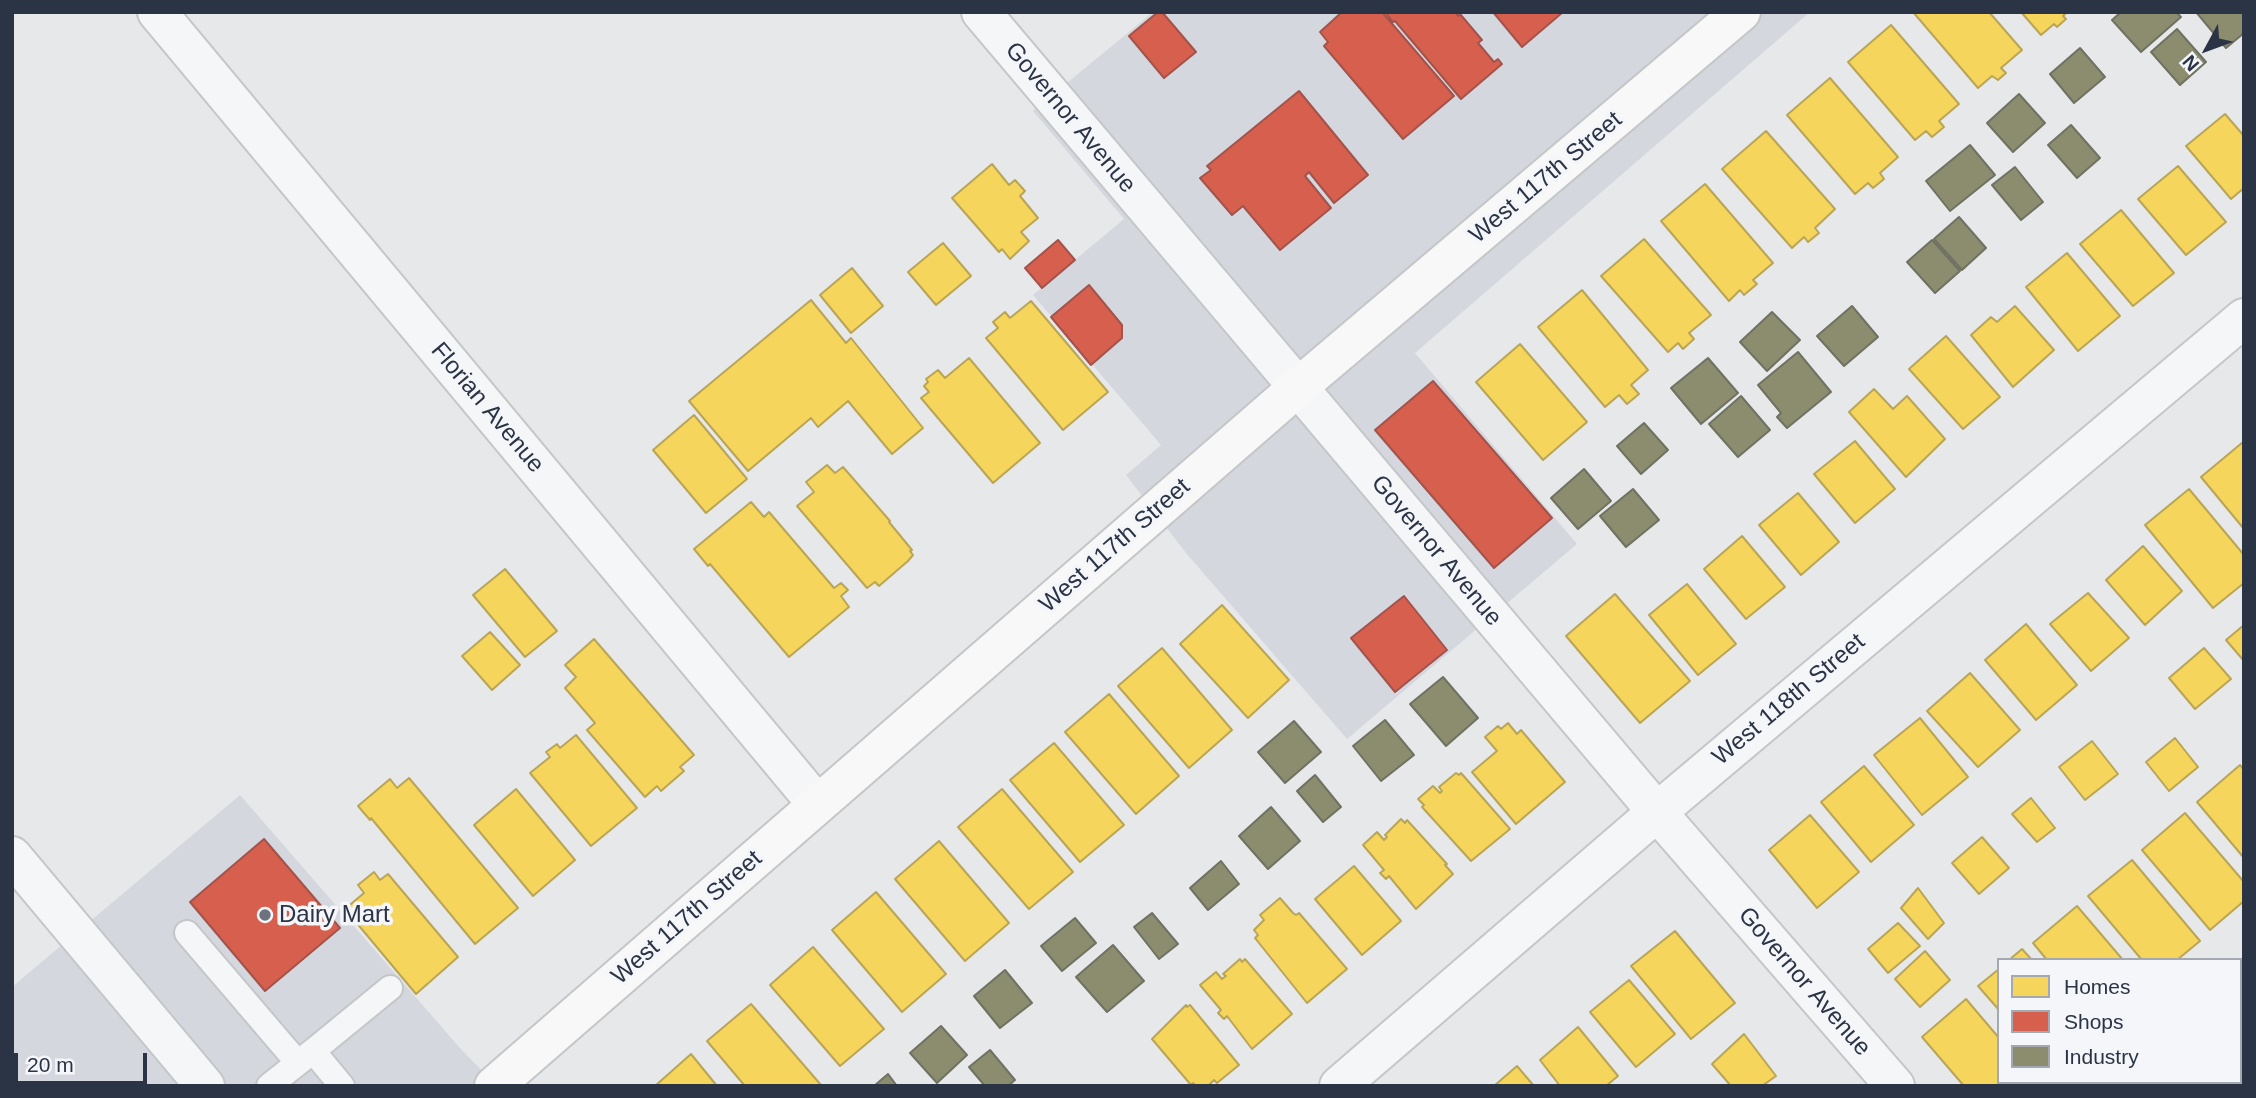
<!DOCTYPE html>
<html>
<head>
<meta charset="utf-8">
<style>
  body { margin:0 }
  #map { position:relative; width:2256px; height:1098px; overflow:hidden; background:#e6e8ea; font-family:Arial,sans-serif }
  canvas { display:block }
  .frame { position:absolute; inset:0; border:14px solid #2b3445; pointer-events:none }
  .legend { position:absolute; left:1997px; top:958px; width:245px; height:126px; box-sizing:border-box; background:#f4f6f9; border:2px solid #a4a8b1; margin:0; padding:9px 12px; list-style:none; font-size:21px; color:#2b3445 }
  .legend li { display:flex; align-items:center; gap:14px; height:35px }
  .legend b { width:35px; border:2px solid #a4a8b1 }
  .north { position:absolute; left:2172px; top:14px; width:70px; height:70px; -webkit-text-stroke:5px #f4f6f9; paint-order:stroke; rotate:229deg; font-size:19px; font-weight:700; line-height:28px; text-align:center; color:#2b3445 }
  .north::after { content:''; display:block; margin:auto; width:24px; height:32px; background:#2b3445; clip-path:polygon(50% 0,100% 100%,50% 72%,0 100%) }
  .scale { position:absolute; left:14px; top:1053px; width:133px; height:32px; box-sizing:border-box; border:4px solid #2b3445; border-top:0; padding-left:9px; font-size:21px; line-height:24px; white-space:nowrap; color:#2b3445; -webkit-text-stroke:5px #f4f6f9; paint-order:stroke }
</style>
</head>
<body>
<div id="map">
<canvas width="2256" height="1098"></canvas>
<div class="frame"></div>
<ul class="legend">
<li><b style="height:19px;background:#f6d55c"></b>Homes</li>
<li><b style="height:19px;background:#d6604d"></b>Shops</li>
<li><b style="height:19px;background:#8c8c6e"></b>Industry</li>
</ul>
<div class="north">N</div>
<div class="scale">20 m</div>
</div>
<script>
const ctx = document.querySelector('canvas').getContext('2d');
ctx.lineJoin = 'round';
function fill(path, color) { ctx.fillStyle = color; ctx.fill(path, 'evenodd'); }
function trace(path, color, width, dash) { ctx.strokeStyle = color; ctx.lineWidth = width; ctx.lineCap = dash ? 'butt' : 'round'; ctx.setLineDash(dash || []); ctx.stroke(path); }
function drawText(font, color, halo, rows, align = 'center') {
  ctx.font = font + ' Arial,sans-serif'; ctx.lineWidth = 7; ctx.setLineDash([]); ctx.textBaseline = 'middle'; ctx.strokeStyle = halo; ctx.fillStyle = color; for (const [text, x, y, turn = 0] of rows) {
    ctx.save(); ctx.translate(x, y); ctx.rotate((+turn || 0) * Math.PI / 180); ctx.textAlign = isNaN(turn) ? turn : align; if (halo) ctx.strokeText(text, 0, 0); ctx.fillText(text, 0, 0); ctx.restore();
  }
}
fill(new Path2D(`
  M1153,12H1810L1415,353L1577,544L1347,739L1186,553L1126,475L1161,445L1033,295L1124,219L1033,111Z
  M240,795L459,1047L487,1076L476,1086H12V987Z`), '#d4d7dd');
const homes = new Path2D(`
  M1913,12H1989L2022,50L2001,68L2006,73L1998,80L1992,76L1978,88Z
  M2021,12H2067L2063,16L2066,19L2057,27L2054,24L2041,35Z
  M1891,25L1959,104L1939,121L1944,127L1932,137L1926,131L1915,140L1848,62Z
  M1830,78L1898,157L1880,173L1884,179L1873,188L1868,183L1855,194L1787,115Z
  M2225,114L2244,136V188L2231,199L2186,146Z
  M1766,131L1835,209L1815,228L1819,233L1808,242L1804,237L1792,248L1722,169Z
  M992,164L1009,185L1015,180L1025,191L1020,196L1038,218L1021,232L1029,241L1010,259L1002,249L999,252L952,198Z
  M2178,166L2226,222L2186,255L2138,199Z
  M1705,184L1773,263L1753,280L1757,284L1744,295L1740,290L1729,301L1661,221Z
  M2121,210L2174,273L2133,306L2080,244Z
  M1644,239L1711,315L1689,333L1694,339L1683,349L1678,343L1668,352L1601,276Z
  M943,243L971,276L936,305L908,272Z
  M2067,253L2120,316L2078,351L2026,287Z
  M852,268L883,306L851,333L820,295Z
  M1582,290L1648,370L1631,385L1639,394L1627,404L1619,395L1605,407L1538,327Z
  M811,300L846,343L851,338L923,428L892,454L848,401L818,427L811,418L748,471L689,401Z
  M1031,301L1108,392L1063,430L986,338L998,328L993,322L1005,312L1010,318Z
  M2015,306L2054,350L2013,387L1971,335L1991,317L1997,322Z
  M1946,336L2000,397L1963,429L1909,369Z
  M1520,344L1587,422L1543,460L1476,382Z
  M969,358L1040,443L993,483L921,398L929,392L924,386L928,382L926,379L938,370L945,378Z
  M1874,389L1893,409L1907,396L1945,439L1906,477L1849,412Z
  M694,415L747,479L706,513L653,450Z
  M1855,441L1895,489L1855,523L1814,474Z
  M2243,442L2244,443V529L2201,477Z
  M827,465L835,473L843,467L890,521L889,522L912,550L910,551L913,555L908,561L879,586L875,582L867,588L797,506L814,492L806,482Z
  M2189,489L2244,555V583L2213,608L2145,525Z
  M1798,493L1839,542L1801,575L1759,525Z
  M751,502L764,517L769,512L834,588L841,583L848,590L841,596L849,607L789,657L710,564L708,566L694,549Z
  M1742,536L1785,587L1746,619L1704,569Z
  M2143,546L2182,591L2145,625L2106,580Z
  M505,569L557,631L525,657L473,595Z
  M1687,584L1736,644L1698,675L1649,615Z
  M2088,593L2129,638L2091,671L2050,624Z
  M1615,594L1690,681L1640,723L1566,636Z
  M1222,605L1289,680L1248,718L1180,644Z
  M2026,624L2077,685L2036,720L1985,660Z
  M2244,625V661L2226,640Z
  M490,632L520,665L492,690L462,656Z
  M594,639L694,755L680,767L684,771L661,791L657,786L645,797L587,730L595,723L565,688L576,677L565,665Z
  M1162,648L1232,730L1189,768L1118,686Z
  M2204,648L2231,679L2195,709L2169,678Z
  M1970,673L2020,730L1978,767L1927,711Z
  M1109,694L1179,776L1136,814L1065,732Z
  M1920,718L1968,777L1922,815L1874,755Z
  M1508,723L1517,734L1521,730L1565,782L1516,824L1472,772L1497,751L1485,737L1498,726L1501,729Z
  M576,735L637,808L591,846L530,773L550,757L546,752L557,744L560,748Z
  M2175,738L2198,767L2169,791L2146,762Z
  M2092,741L2118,774L2085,800L2059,767Z
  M1054,743L1124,825L1080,862L1010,780Z
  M2240,765L2244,770V858L2197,802Z
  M1864,766L1914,825L1871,862L1821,802Z
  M1456,773L1459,775L1461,773L1510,829L1471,861L1422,807L1424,805L1418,799L1433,786L1440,793L1442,791L1439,787Z
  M409,778L518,908L475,944L371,818L370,820L358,806L390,779L397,788Z
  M516,789L575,860L533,896L474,825Z
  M1002,789L1073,872L1029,909L958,827Z
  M2031,798L2055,828L2037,842L2012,814Z
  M2185,813L2244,882V901L2210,930L2142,850Z
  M1810,815L1859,872L1817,908L1769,850Z
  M1401,819L1405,823L1407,820L1447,864L1445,865L1453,874L1416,909L1389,876L1386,879L1380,873L1384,870L1363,845L1377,832L1384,840L1387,837L1385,835Z
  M1982,837L2009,868L1979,894L1952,863Z
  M939,841L1009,923L965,961L895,879Z
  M2132,860L2200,941L2177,960H2142L2088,896Z
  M1354,866L1401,921L1362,955L1315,899Z
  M374,872L380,880L388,874L458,957L416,994L345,909L364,893L358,885Z
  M1918,888L1944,923L1928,939L1901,908Z
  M876,892L946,974L902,1012L832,930Z
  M1280,898L1293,913L1296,915L1299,913L1347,969L1307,1003L1255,938L1258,935L1254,930L1264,920L1260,915Z
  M2077,906L2123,960H2047L2033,943Z
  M1898,923L1920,946L1888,973L1868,949Z
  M1675,931L1735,1003L1691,1039L1631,966Z
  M813,947L884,1029L840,1066L770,985Z
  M2022,949L2032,960H2009Z
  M1925,951L1950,980L1920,1007L1895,979Z
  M1240,959L1242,962L1245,959L1292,1014L1252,1049L1227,1016L1224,1019L1218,1013L1221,1010L1200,985L1216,972L1222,979L1226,976L1223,974Z
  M1999,969V1010L1978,986Z
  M1629,980L1675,1034L1636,1067L1590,1012Z
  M1966,999L1999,1038V1082H2033L2029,1086H1964L1922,1037Z
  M751,1004L821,1085L745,1086L707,1041Z
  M1186,1005L1187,1007L1190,1005L1239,1065L1217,1083L1214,1080L1208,1086H1196L1193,1083L1191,1085L1152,1039Z
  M1578,1027L1618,1076L1606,1086H1560L1540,1060Z
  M1744,1034L1776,1076L1762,1086H1731L1712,1064Z
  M691,1054L717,1086H655Z
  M1517,1066L1534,1086H1494Z`);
fill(homes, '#f6d55c');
trace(homes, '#b9a555', 2);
const shops = new Path2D(`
  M1158,12H1162L1196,52L1164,78L1129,36Z
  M1342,12H1382L1454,96L1403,139L1324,46L1328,42L1320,32Z
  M1385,12H1455L1458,16L1460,14L1482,40L1478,43L1494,62L1498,59L1502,64L1461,99L1395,21L1393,22Z
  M1493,12H1563L1522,47Z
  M1299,91L1368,175L1334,203L1309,172L1305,176L1331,208L1280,250L1243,206L1232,215L1200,178L1211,170L1207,166Z
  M1058,240L1075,260L1042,288L1025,268Z
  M1089,285L1122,325V338L1091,365L1051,317Z
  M1433,381L1552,518L1494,568L1375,430Z
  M1404,596L1447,650L1395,692L1351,638Z
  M264,839L340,928L265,991L190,902Z`);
fill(shops, '#d6604d');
trace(shops, '#a3534b', 2);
const industry = new Path2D(`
  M2121,12H2176L2181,17L2141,52L2112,20Z
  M2196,12H2244V33L2226,48Z
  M2177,29L2206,62L2180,85L2151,52Z
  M2080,48L2105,77L2074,103L2050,74Z
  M2019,94L2045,123L2013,152L1987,123Z
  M2071,125L2100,158L2077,178L2048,145Z
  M1970,145L1995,175L1950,211L1926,181Z
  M2015,167L2043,202L2021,220L1992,185Z
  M1959,217L1986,248L1962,270L1934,239Z
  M1932,240L1960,271L1935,293L1907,262Z
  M1852,306L1878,337L1844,366L1817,336Z
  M1772,312L1800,340L1767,371L1740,342Z
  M1798,352L1831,392L1787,428L1777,417L1781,413L1758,385Z
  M1708,358L1738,393L1701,424L1671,388Z
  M1741,396L1770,430L1738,457L1709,424Z
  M1644,423L1668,450L1641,474L1617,446Z
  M1584,469L1611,501L1578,529L1551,498Z
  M1633,489L1659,520L1626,547L1600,516Z
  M1443,677L1478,718L1446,746L1410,704Z
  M1385,720L1414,755L1381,781L1353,746Z
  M1294,721L1321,752L1285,783L1258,752Z
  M1315,775L1341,807L1323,822L1297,791Z
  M1271,807L1300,841L1268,869L1239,836Z
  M1221,861L1239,884L1208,910L1190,888Z
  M1152,913L1178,944L1159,959L1134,927Z
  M1075,918L1096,943L1062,971L1041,946Z
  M1113,945L1144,981L1107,1012L1076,977Z
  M1005,970L1032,1003L1000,1028L974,996Z
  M941,1026L967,1055L937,1083L910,1053Z
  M990,1050L1015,1080L1008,1086H985L969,1067Z
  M888,1074L897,1086H874Z`);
fill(industry, '#8c8c6e');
trace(industry, '#6f7262', 2);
const lane = new Path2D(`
  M187,933L298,1063
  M313,1051L390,988
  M269,1086L313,1051L342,1086`);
const street = new Path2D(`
  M157,12L817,804
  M981,12L1657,812L1895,1086
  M12,856L205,1086
  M2240,1008L2244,1005
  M1339,1086L1657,812L2244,318
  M2151,1086L2155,1082`);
const secondary = new Path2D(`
  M494,1086L1297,388L1741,12`);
trace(lane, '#c4c6c8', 28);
trace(street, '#c4c6c8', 42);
trace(secondary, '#c4c6c8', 42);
trace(lane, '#f5f6f7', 24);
trace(street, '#f5f6f7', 38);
trace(secondary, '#f8f8f8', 38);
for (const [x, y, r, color] of [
  [265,915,7,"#6c737f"]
]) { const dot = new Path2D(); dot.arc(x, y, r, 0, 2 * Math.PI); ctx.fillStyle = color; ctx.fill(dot); trace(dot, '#f4f6f9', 2.5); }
drawText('24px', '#2b3445', '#f4f6f9', [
  ["Governor Avenue",1070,118,50],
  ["West 117th Street",1546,178,-40],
  ["Florian Avenue",487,408,50],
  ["West 117th Street",1115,546,-41],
  ["Governor Avenue",1436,551,50],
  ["West 118th Street",1789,700,-40],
  ["West 117th Street",687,918,-41],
  ["Governor Avenue",1804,982,49]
]);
drawText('24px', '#2b3445', '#f4f6f9', [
  ["Dairy Mart",279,915]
], 'left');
</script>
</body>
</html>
